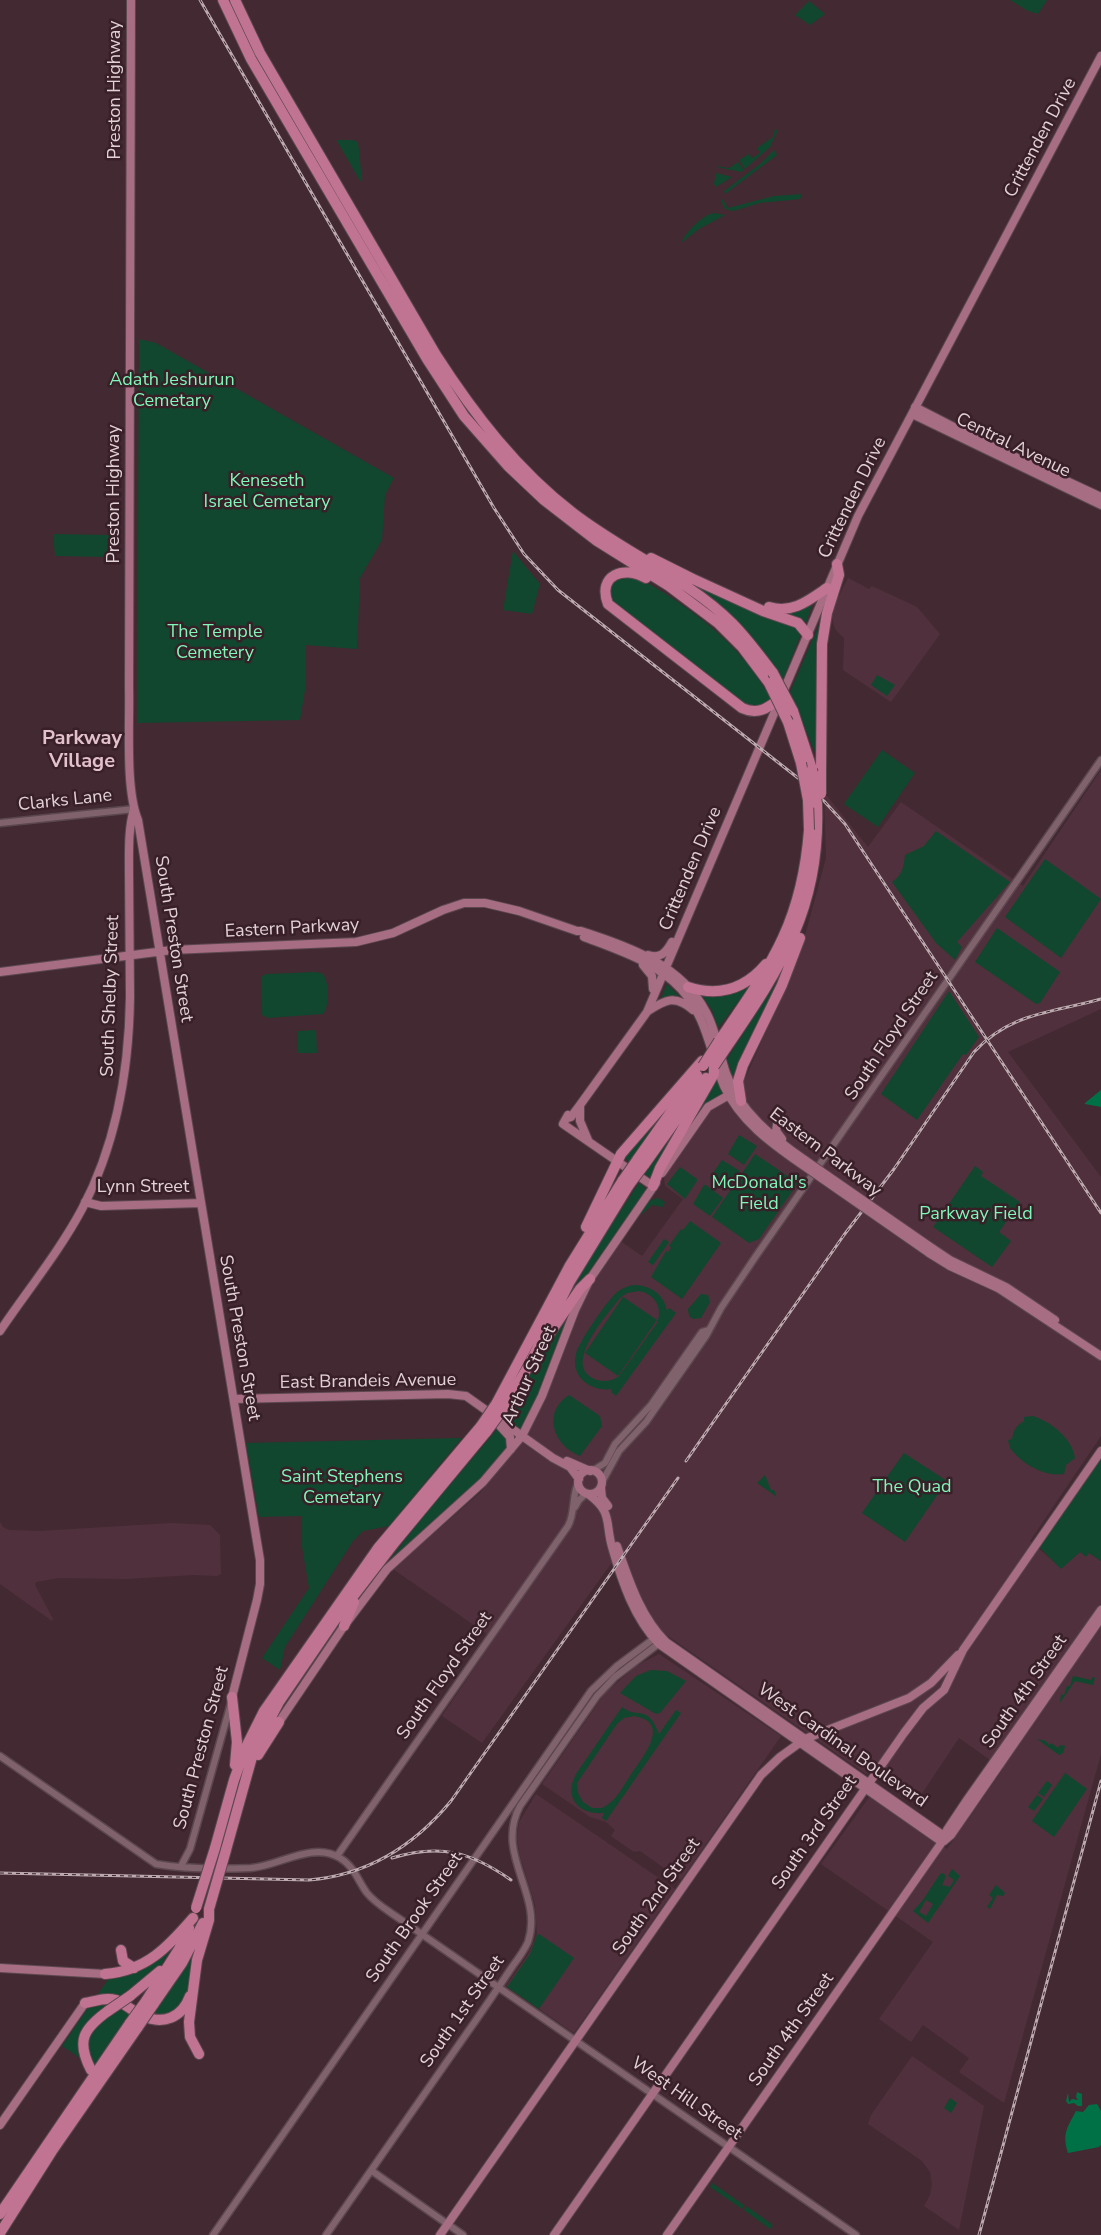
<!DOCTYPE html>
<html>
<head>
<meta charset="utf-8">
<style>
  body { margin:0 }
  canvas { display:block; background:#422932 }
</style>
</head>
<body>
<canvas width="1101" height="2235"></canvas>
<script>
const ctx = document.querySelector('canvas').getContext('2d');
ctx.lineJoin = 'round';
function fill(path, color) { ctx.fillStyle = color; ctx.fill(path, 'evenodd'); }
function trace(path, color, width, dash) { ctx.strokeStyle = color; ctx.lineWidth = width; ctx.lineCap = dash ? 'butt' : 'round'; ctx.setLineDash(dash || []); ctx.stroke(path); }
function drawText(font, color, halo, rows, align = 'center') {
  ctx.font = font + ' "Nunito Sans",sans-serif'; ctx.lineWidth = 5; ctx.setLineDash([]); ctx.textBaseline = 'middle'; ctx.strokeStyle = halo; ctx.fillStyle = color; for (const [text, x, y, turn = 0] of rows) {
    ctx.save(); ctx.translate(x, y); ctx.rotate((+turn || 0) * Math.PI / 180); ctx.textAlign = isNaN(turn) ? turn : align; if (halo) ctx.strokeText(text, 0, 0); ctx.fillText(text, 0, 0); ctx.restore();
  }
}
fill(new Path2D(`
  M848,578L869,589L872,586L917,607L940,634L891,702L843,670L844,638L835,629L832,618L835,604Z
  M1101,770V1009L1008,1052L1101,1177V1436L1030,1541L1061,1568L1080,1552L1089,1553L1101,1561V1754L1004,2103L959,2072L969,2058L923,2025L911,2042L879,2019L933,1942L821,1864L870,1796L947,1849L1003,1769L959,1738L921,1795L884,1769L866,1774L668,1636L658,1627L653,1633L618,1554L482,1743L442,1716L494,1639L393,1569L480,1493L529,1431L547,1392L585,1295L619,1240L642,1256L683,1199L665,1186L664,1178L705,1116L715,1105L745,1079L775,1011L806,932L826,858L824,792L868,847L901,802L1023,886Z
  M0,1522L3,1527L9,1530L39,1531L172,1523L210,1525L220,1535L221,1574L217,1576L193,1575L126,1579L59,1578L36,1582L35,1585L53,1619L52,1621L0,1584Z
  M659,1654L781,1736L681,1880L640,1851L634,1852L611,1836L615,1830L606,1822L590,1817L542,1784L605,1693L636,1666Z
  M536,1794L675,1889L574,2033L506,1986L528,1955L537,1934L535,1905L520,1856L517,1838L519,1822Z
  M912,2056L984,2106L959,2230L924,2206L930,2195L932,2184L930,2172L922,2161L868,2124L871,2115Z`), '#50303c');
fill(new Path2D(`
  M1010,0H1047L1038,14L1028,11Z
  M809,1L825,14L810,25L795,15Z
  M775,129L778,130L770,147L745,169L739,160L749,154L752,158L760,153L757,148L773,137Z
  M338,140H353L358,142L362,181H360L337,141Z
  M774,150L777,155L725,194L724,191L760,164Z
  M738,162L744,170L741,172L717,167V166L729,168Z
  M716,173L732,177L716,187L714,184Z
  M802,194L800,199L760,203L733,211L725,209L722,203L721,197L728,208L774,196Z
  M714,213L725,215L699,229L681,243C685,233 703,214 714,213Z
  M139,339L156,343L394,478L385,495L382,540L360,578L357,649L306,645V684L300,720L137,723Z
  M53,534L109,535L108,557L55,556Z
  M513,551L540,584L532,614L503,610Z
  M632,574C689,606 740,642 772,701L771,703L748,709L614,608L608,597L614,579Z
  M684,579L797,625L802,631L783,680C757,639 725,606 684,579Z
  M813,602L805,626L783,612Z
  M821,620L817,757L790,692Z
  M877,675L895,685L887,696L871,685Z
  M882,750L915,773L878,827L844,804Z
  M936,831L1010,882L957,942L962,947L955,960L936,943L892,882C902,876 904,866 905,855L924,846Z
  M1045,859L1101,899L1061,958L1005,917Z
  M997,928L1060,972L1040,1003L1036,1004L975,962Z
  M785,969L735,1082L727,1059Z
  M316,972L323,974C329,982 330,1006 323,1014L268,1018L262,1015L261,977L266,974Z
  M754,981L718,1028L712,1010L700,993Z
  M667,984L683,1000L660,1001Z
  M949,991L979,1037L966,1055L963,1054L917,1120L881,1094Z
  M316,1030L317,1053H298V1031Z
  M715,1077L723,1094L709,1101L670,1156Z
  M673,1098L629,1163L625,1157Z
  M684,1118L651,1178H650L645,1174Z
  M739,1135L757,1146L744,1165L728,1154Z
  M755,1154L798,1183L759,1239L749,1243L712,1217Z
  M722,1160L740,1171L726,1190L710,1179V1177Z
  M975,1166L983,1172L981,1176L1020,1202L999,1232L1011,1241L992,1267L933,1227Z
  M680,1167L697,1179V1181L685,1199L667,1184Z
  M639,1183L644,1187L646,1191L562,1310L593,1253Z
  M704,1185H706L723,1198L710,1216L693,1204Z
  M658,1198L665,1202L663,1207L652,1205L641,1215L640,1212L648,1201Z
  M690,1221L721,1243L682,1299L651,1277L666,1251L668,1252L671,1248L669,1246L681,1229L683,1230Z
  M664,1239L669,1242L653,1265L648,1262Z
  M637,1285C653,1287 664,1295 667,1311L669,1308L676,1313L616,1396L611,1392L612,1389C591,1392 570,1377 576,1354C578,1343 607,1301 616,1293C622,1288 629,1285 637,1285ZM639,1291C655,1294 663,1308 657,1323L619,1376C613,1381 604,1382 597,1380C559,1367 608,1314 620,1298L627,1293Z
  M580,1292L544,1386L520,1430L504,1419L559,1322Z
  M701,1294L708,1295L710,1302L701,1318L693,1319L689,1316L688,1309Z
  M623,1297L657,1320L618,1376L585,1353Z
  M569,1395L600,1416L602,1426L580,1456C554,1446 541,1413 569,1395Z
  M1033,1416C1051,1422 1072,1438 1075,1458L1066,1465L1064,1474C1044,1477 1022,1464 1010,1448L1008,1440L1012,1439C1014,1429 1016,1426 1024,1421V1417Z
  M498,1428L507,1437L509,1445L500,1461L358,1602L421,1519Z
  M462,1438L389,1526L363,1531L353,1541L285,1647L280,1670L262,1658L309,1588L302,1547V1516L259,1517L246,1443Z
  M904,1453L947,1481L905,1542L862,1513L877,1491L881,1493L887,1484L884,1481Z
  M1101,1459V1561L1089,1553L1086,1557L1080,1552L1061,1569L1039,1547Z
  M765,1475L771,1490H774L777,1497L757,1483Z
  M651,1670L667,1671L686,1681L660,1713L656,1714L620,1693L636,1676Z
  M1073,1676L1091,1680L1092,1677L1095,1678L1093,1685L1075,1681L1060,1703L1061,1694L1064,1695L1067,1686H1070Z
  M622,1707C638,1720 647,1703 659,1734L676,1710L681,1713L606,1821L602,1818L604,1813C579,1815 563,1798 576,1774ZM634,1716C672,1722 643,1757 632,1773C623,1786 616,1802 602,1808H592L583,1802L578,1793L577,1783L617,1724L624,1718Z
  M1037,1739L1046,1741L1049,1745L1051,1743L1058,1748L1060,1745L1065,1746L1063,1753L1059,1755Z
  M1065,1773L1087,1789L1054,1837L1032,1821Z
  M1047,1781L1052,1785L1044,1797L1038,1793Z
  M1037,1795L1043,1799L1034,1811L1028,1807Z
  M952,1869L960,1876L928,1923L913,1911L923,1900L940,1874L943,1873L946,1876L942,1885L950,1887L954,1880L948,1876ZM926,1900L933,1904L926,1916L919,1912Z
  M996,1885L1005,1893L1003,1896L997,1895L990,1909L987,1907L993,1898L989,1895Z
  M539,1934L574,1958L539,2009L507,1987L530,1954L537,1935Z
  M173,1946L158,1970L119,2000L95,1998L110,1977Z
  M194,1953L189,1995L177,2013L152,2017Z
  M113,2003L92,2020L83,2060L62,2046L88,2008Z
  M121,2005L131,2013L95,2066L87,2058L88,2031Z
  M950,2098L957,2103L951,2113L944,2108Z
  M712,2183L744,2205L742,2209L710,2187Z
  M746,2206L773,2225L770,2229L744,2210Z`), '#10472e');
fill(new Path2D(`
  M1101,1090V1107L1085,1104V1103Z
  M1077,2092L1082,2094V2106H1078L1074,2103L1068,2104L1066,2101L1068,2093L1069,2102L1072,2099L1078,2100L1076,2097Z
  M1097,2104L1101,2111V2145L1099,2147L1068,2153C1062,2134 1067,2128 1076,2111L1083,2112L1089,2105Z`), '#007147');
const minor = new Path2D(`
  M0,823L134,809
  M592,1471L605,1463L615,1444L651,1405L702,1332L709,1330
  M602,1482L619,1451L646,1422L706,1336L721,1308L756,1256L1101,760
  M575,1507L579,1500L587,1493
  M0,1756L156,1864C184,1869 222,1869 251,1868C279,1866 313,1841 340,1858C354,1866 358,1881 367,1893C375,1903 387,1910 397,1917L856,2235
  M337,1856L568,1526C576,1512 571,1495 579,1481
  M181,1866L190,1849L231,1703
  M372,2171L463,2235
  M213,2235L591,1691L617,1666L656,1637
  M326,2235C374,2167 421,2098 469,2030C484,2009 498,1988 512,1967C518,1959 524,1951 528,1942C544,1894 494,1855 520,1806L597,1696L615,1677L661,1642`);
const major = new Path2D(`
  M131,0L129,687C130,723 125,789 138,820L260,1560V1584L257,1600L232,1697
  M915,407L979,440L1101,497
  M912,414L1101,505
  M584,937C618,950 656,962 681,989C707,1017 710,1053 724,1086C740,1121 771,1143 801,1164
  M648,955C660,959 666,953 672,942
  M643,965L652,976L653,989
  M0,972L172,950L356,942L393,933L443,910L464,903H485L519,911L577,931H581C628,946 682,965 706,1012C716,1030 719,1053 726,1073C739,1111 773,1138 805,1160
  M648,1011C665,1000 675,994 693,1010
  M580,1106V1121L588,1140
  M568,1115L563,1124L653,1186
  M568,1118L571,1117L580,1105L647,1012L858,516L1101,56
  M778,1118L776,1131L782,1139
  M662,1173L708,1107L729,1095
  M85,1202L101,1206L201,1203
  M932,1248L950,1260L1006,1287L1055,1320
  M929,1253L950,1266L998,1288L1101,1356
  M0,1331C27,1291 59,1252 82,1209C117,1143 129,1071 130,997C130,956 129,914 129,873C129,852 128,829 134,809
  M234,1399L448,1394L466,1396L553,1458L570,1467L579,1479
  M500,1426L510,1437L511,1449
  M567,1461L590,1471
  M578 1482a12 12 0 1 1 24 0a12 12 0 1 1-24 0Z
  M601,1488L602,1498L608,1506
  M588,1494C613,1512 605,1522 612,1547C622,1582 634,1618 659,1644L942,1842
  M617,1546C629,1580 640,1616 666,1642L947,1838
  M279,1722L344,1626L387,1569L483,1482L522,1436L542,1396L575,1310L590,1279L656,1183
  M944,1841L951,1835L1101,1618
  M0,1968L105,1974
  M0,2125L85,2003
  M440,2235L761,1775L780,1757L805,1739L909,1698L931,1683L958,1655
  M554,2235L904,1733L923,1708L944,1690L963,1650L1101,1451
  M667,2235L942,1842L947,1830L967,1800L1101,1610`);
const highway = new Path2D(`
  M223,0L251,59L427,359L464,416L508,466L544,500L597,541L669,586L718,623L742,647L769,683
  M235,0L260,53L436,355C474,414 517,470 573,513C622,551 688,579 732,623C747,638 760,656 773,673
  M651,558L693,579L763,611L798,623L808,635
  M646,578C624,565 597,575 608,604L742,708C759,716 769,707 782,697
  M769,607C792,614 808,601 827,588
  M793,711L812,769
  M788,722L801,763
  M821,775L822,644L827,613L839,575L837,564
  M688,987C719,997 745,989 766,964
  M719,1041C770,966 802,924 809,830
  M726,1048C782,966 821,907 817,804
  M741,1101L738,1081L743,1065L782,985L800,938
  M637,1160L697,1075
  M644,1165L706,1078
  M653,1186L660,1168L714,1074V1066
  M586,1227L621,1154L702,1061
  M550,1333L580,1289L590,1279
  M496,1404L569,1267L623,1180
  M503,1409L529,1365L569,1283L629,1185
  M344,1626L354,1602
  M232,1697L237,1742L235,1765
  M258,1755L279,1722
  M215,1848L234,1780L246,1747L264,1711L378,1548L481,1426
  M226,1850L254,1750L279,1702L335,1620L395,1542L487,1431
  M121,1950L123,1961L134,1968
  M105,1974C146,1971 168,1947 193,1918
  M130,1996L160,1971
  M146,2001L179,1949L189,1928
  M85,2003C96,2001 105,1997 116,2000C126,2004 133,2012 143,2016C163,2025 182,2018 190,1996
  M153,2005L182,1963L203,1923
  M199,2054L190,2037L189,2022L197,1960L209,1920V1909
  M91,2070C76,2041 83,2029 108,2011
  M0,2214L130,2023
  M0,2233L52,2151L138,2027`);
trace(minor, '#5c474f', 9);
trace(major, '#5c474f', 10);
trace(highway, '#5c474f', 12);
trace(minor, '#80626d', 6);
trace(major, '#a76d83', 8);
trace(highway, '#c17491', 10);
const rail = new Path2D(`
  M200,0L494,508L524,554L558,590L798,778L824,801L845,824L1101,1213
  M686,1461L844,1235L894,1169L974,1052C1011,1012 1052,1013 1101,999
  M392,1858C440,1843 471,1852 511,1880
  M0,1873L309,1880C368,1875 414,1846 451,1801L678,1478
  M979,2235L1101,1781`);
trace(rail, '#bdaab0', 3);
trace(rail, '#381f28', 1, [4]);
const majorBridge = new Path2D(`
  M805,1160L932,1248
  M801,1164L929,1253`);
const highwayBridge = new Path2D(`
  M773,673L793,711
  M769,683L788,722
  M801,763L808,800L809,830
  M812,769L817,804
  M821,794V775
  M703,1066L719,1041
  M714,1066L726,1048
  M623,1180L637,1160
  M629,1185L644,1165
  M481,1426L496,1404
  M487,1431L503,1409
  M196,1908L215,1848
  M209,1909L226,1850
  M108,2011L130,1996
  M130,2023L146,2001
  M138,2027L153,2005`);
trace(majorBridge, '#5c474f', 10, []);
trace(highwayBridge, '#5c474f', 12, []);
trace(majorBridge, '#a76d83', 8);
trace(highwayBridge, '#c17491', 10);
drawText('18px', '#e2d1d6', '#381f28', [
  ["Preston Highway",116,90,-90],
  ["Crittenden Drive",1041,138,-62],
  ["Central Avenue",1013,446,26],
  ["Preston Highway",115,494,-90],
  ["Crittenden Drive",853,498,-64],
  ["Clarks Lane",65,801,-6],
  ["Crittenden Drive",691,869,-67],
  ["Eastern Parkway",292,929,-3],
  ["South Preston Street",173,939,81],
  ["South Shelby Street",111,996,-88],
  ["South Floyd Street",892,1036,-56],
  ["Eastern Parkway",825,1153,37],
  ["Lynn Street",143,1188],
  ["South Preston Street",239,1338,80],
  ["Arthur Street",530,1376,-66],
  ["East Brandeis Avenue",368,1382,-1],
  ["South Floyd Street",445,1676,-55],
  ["South 4th Street",1025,1692,-55],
  ["West Cardinal Boulevard",842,1746,35],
  ["South Preston Street",202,1748,-75],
  ["South 3rd Street",815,1833,-55],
  ["South 2nd Street",657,1897,-55],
  ["South Brook Street",415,1918,-55],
  ["South 1st Street",463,2012,-55],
  ["South 4th Street",792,2030,-55],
  ["West Hill Street",686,2099,35]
]);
drawText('18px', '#7ef7b8', '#381f28', [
  ["Adath Jeshurun",172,381],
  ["Cemetary",172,402],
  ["Keneseth",267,482],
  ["Israel Cemetary",267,503],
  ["The Temple",215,633],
  ["Cemetery",215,654],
  ["McDonald's",759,1184],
  ["Field",759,1205],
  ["Parkway Field",976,1215],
  ["Saint Stephens",342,1478],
  ["Cemetary",342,1499],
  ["The Quad",912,1488]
]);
drawText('bold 20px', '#e2c0cc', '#381f28', [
  ["Parkway",82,739],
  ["Village",82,762]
]);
</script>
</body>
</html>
